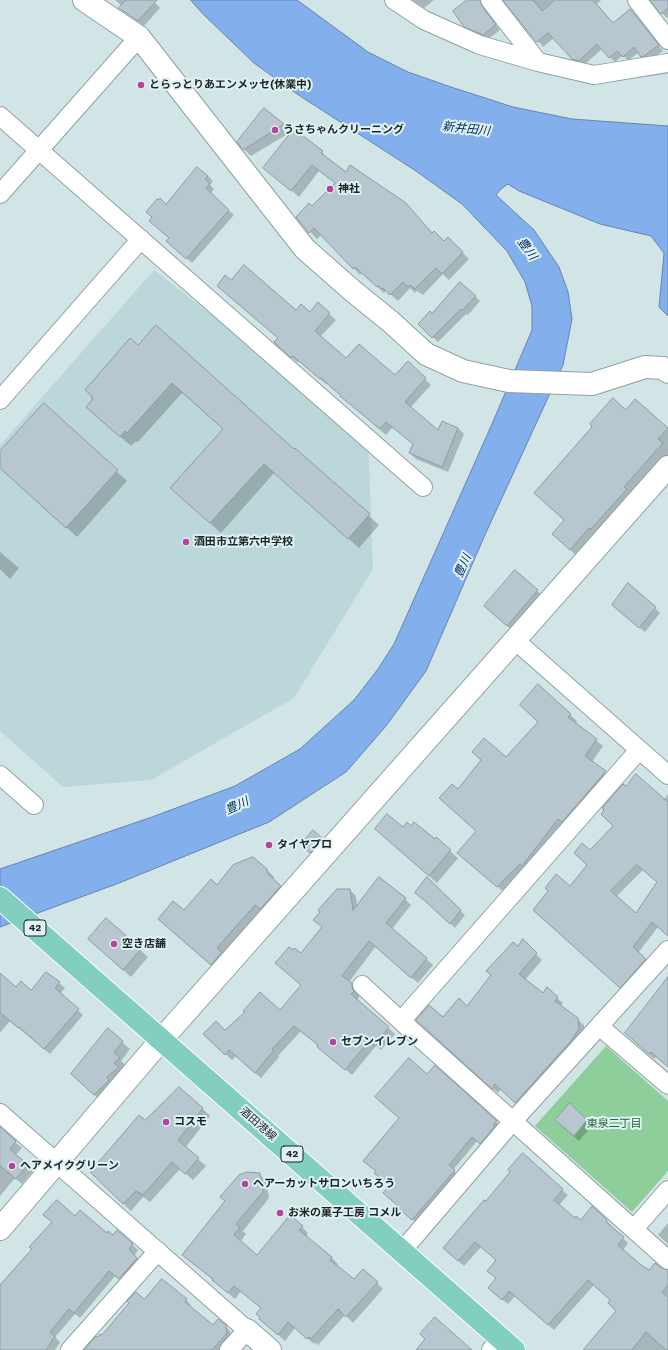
<!DOCTYPE html>
<html>
<head>
<meta charset="utf-8">
<style>
  body { margin:0 }
  canvas { display:block; background:#d1e4e6 }
</style>
</head>
<body>
<canvas width="668" height="1350"></canvas>
<script>
const ctx = document.querySelector('canvas').getContext('2d');
ctx.lineJoin = 'round';
function fill(path, color) { ctx.fillStyle = color; ctx.fill(path, 'evenodd'); }
function trace(path, color, width, dash) { ctx.strokeStyle = color; ctx.lineWidth = width; ctx.lineCap = dash ? 'butt' : 'round'; ctx.setLineDash(dash || []); ctx.stroke(path); }
function drawText(font, color, halo, rows, align = 'center') {
  ctx.font = font + ' "Work Sans","Noto Sans JP",sans-serif'; ctx.lineWidth = 4; ctx.setLineDash([]); ctx.textBaseline = 'middle'; ctx.strokeStyle = halo; ctx.fillStyle = color; for (const [text, x, y, turn = 0] of rows) {
    ctx.save(); ctx.translate(x, y); ctx.rotate((+turn || 0) * Math.PI / 180); ctx.textAlign = isNaN(turn) ? turn : align; if (halo) ctx.strokeText(text, 0, 0); ctx.fillText(text, 0, 0); ctx.restore();
  }
}
fill(new Path2D(`
  M154,270L368,437L373,569L294,698L151,780L63,787L0,731V445Z`), '#bcd7da');
fill(new Path2D(`
  M606,1046L668,1101V1171L632,1212L535,1126Z`), '#8ece9a');
const water = new Path2D(`
  M191,0H297L368,52L408,72L451,87L513,107L572,119L668,126V316L659,307L664,253L651,236L600,224L519,191L508,184L501,189L496,195L534,230L559,267L568,292L572,319L563,365L484,537L426,671L386,726L346,772L269,822L119,883L0,927V869L152,817L235,786L300,749L354,700L378,669L394,644L492,424L532,330V306L525,282L507,251L462,204L416,171L297,94L254,63L203,14Z`);
fill(water, '#83afed');
trace(water, '#6485b0', 1);
fill(new Path2D(`
  M115,0H152L160,8L144,26L125,12L120,8L122,6Z
  M412,0H434L424,8Z
  M469,0L480,3L485,8L487,13L500,30L488,39L471,31L465,26Z
  M505,0H600L601,1L596,4L613,24L630,10L663,51L649,61L647,62L639,52L628,61L623,55L615,62L602,49L584,65L578,64L554,38L543,47Z
  M652,0H668V17L667,18L662,13Z
  M264,109L291,132L251,156L244,149Z
  M322,152L328,159L444,242L448,238L469,259L449,280L443,274L423,295L417,291L415,293L410,288L398,301L390,294L389,295L386,291L384,293L362,273L360,275L322,234L317,239L297,217L312,208L335,183L319,171L299,197L272,174Z
  M208,176L213,181L210,185L214,189L210,194L234,215L192,263L172,246L170,238L166,205Z
  M231,281L296,311L310,313L318,304L336,320L320,337L346,359L395,376L408,363L431,385L410,408L438,431L458,428L464,434L448,472L416,459L410,453L414,444L393,427L386,435L347,401L327,383L326,384L299,361L298,363L281,348L279,339Z
  M475,296L480,301L468,315L466,314L438,342L419,324L432,314Z
  M138,347L295,450L379,525L359,548L274,473L221,533L182,498L224,429L182,393L138,442L136,441L131,446L98,417Z
  M635,401L668,430V458L581,559L563,544L565,520L594,427L626,411Z
  M44,404L127,481L77,537L0,467V452Z
  M0,552L19,568L10,579L0,569Z
  M515,571L545,598L515,633L493,613Z
  M655,608L660,613L645,632L618,610Z
  M538,686L577,721L575,724L603,746L592,762L612,778L504,892L458,853L477,831L458,791L506,758L539,722Z
  M668,794V936L658,927L638,953L651,965L626,992L540,916L571,887L588,865L590,851L664,800ZM643,870L658,883L637,915L616,897Z
  M411,827L450,851L458,858L437,883L376,829H403Z
  M314,831L327,844L316,857L307,850Z
  M267,870L274,877V880L287,893L218,971L166,926L184,912Z
  M427,879L465,915L455,928L430,904Z
  M350,890L356,896L357,906L405,899L411,905L392,929L433,965L418,983L376,946L349,982L358,990L359,997L357,1000L395,1034L381,1050L376,1046L352,1075L301,1031L278,1056L279,1057L261,1078L236,1056L232,1060L204,1034L225,1031L280,1011L302,985L301,955L323,928Z
  M106,920L148,957L131,977L89,939Z
  M523,941L542,960L525,980L543,994L557,998L563,1003L561,1006L584,1025V1035L522,1108L501,1089L498,1093L423,1026L467,1008Z
  M0,976L16,989L31,992L59,983L65,988L60,994L83,1015L50,1054L10,1021L0,1033Z
  M668,979V1067L656,1057L654,1059L631,1038Z
  M122,1042L130,1049L121,1061L127,1066L102,1102L80,1082Z
  M428,1075L496,1122L501,1126L485,1148L477,1141L453,1170L459,1175L418,1224L404,1212L390,1186L400,1119Z
  M570,1105L592,1126L579,1141L561,1125Z
  M202,1108L210,1116L185,1148L206,1166L193,1180L180,1169L150,1202L143,1197L131,1211L99,1180L145,1121Z
  M0,1129L22,1148L15,1156L33,1171L22,1184L15,1178L0,1196Z
  M259,1174L266,1181L269,1198L243,1231L246,1234L240,1242L257,1256L302,1227L308,1233L306,1237L332,1258L338,1264L336,1266L354,1280L377,1283L383,1289L353,1323L345,1315L318,1345L315,1343L314,1344L295,1328L285,1341L267,1325L262,1308L241,1291L235,1299L184,1255Z
  M562,1190L568,1195L559,1205L575,1219L581,1221H607L612,1226L611,1228L628,1243L623,1250L649,1272L668,1271V1350H590L617,1311L611,1300L594,1285L554,1330L515,1296L508,1304L494,1293L497,1278V1260L481,1247L464,1266L449,1253Z
  M45,1215L76,1217L107,1234L113,1236L117,1231L138,1250L134,1256L142,1264L125,1284L115,1276L80,1318L75,1314L55,1337L60,1342L55,1350H0V1287L33,1249L52,1222Z
  M668,1223V1244L658,1235Z
  M144,1300H186L191,1305L189,1307L213,1327L225,1326L230,1331L231,1338L221,1350H85Z`), '#0003');
const building = new Path2D(`
  M126,0H157L138,21L119,8Z
  M467,0H480L482,6L496,25L483,35L464,27L453,11Z
  M503,0H533L542,11L555,0H593L613,23L630,9L659,45L644,56L641,57L634,47L623,57L617,51L609,58L597,44L579,61L572,59L548,33L537,42Z
  M650,0H668V8L661,14Z
  M264,108L284,124L243,150L237,142Z
  M294,129L323,151L321,153L346,172L350,165L406,203L432,233L434,231L444,241L448,237L463,252L442,274L436,268L415,289L410,285L408,287L403,282L390,295L383,288L382,289L378,285L377,287L355,267L353,269L314,228L309,233L296,217L309,203L312,206L335,183L312,165L291,191L263,168Z
  M197,167L208,176L205,179L210,184L206,188L229,210L186,259L166,241L169,238L149,221L152,217L146,212L157,199L158,200L160,198L166,204Z
  M244,265L296,310L301,304L310,312L318,302L330,313L315,331L346,358L359,344L395,375L408,361L426,378L405,402L438,430L442,421L458,428L442,467L409,453L413,444L386,422L380,429L340,396V395L321,378L320,379L293,356L291,358L274,342L278,338L217,286L225,275L231,280Z
  M460,282L476,296L462,311L461,309L432,338L418,324L430,311L432,313Z
  M156,325L294,449L295,448L370,514L348,539L264,464L210,523L170,488L223,429L172,383L127,433L125,431L120,437L86,407L93,399L91,398L92,396L85,390L130,338L138,345Z
  M613,398L626,410L635,399L668,428L658,439L663,443L624,487L627,489L591,529L589,528L570,550L552,534L564,520L534,493L592,427L590,424Z
  M44,403L118,470L66,528L0,468V451Z
  M515,570L538,590L507,626L484,606Z
  M628,583L656,607L639,628L612,605Z
  M538,684L571,714L568,717L597,739L585,756L606,771L562,822L558,819L522,866L520,864L497,887L457,853L476,831L439,798L452,784L458,789L481,760L472,752L484,738L506,757L538,722L520,705Z
  M636,774L668,802V936L652,922L633,947L646,959L620,988L533,910L548,891L545,888L556,874L570,886L587,865L574,853L582,843L590,850L613,826L601,814L604,810L602,808L623,784L626,786ZM637,865L657,882L636,913L611,891Z
  M387,814L403,827L407,822L411,826L414,822L435,839L436,837L451,850L429,876L375,829Z
  M313,830L323,839L310,853L301,845Z
  M253,857L267,869V873L281,886L260,909L255,905L217,948L222,952L211,965L158,919L173,901L184,910L211,879L217,885L233,865Z
  M379,877L406,898L386,923L427,958L411,978L369,941L342,976L352,983V988L354,991L351,994L389,1027L374,1045L369,1041L345,1070L317,1047L318,1045L294,1026L272,1049L274,1050L255,1073L229,1050L225,1055L203,1034L216,1021L225,1030L245,1012L243,1011L260,992L280,1010L301,985L275,963L289,947L293,950L294,948L301,953L322,927L313,920L320,912L318,910L337,889H350L353,910Z
  M427,877L461,910L450,924L424,900L415,893Z
  M106,918L141,949L123,970L88,939Z
  M523,939L537,953L519,974L543,993L547,987L558,997L555,1001L578,1018L579,1029L570,1042L515,1103L495,1084L492,1089L416,1020L429,1005L443,1017L459,998L467,1006L491,975L486,971L513,942L518,946Z
  M46,972L60,982L55,988L79,1009L44,1049L19,1027L18,1028L0,1012V973L16,987L21,981L31,990Z
  M668,977V1067L651,1052L649,1054L625,1033Z
  M108,1028L123,1041L114,1052L120,1058L114,1063L119,1067L107,1077L109,1080L94,1095L71,1074Z
  M409,1058L427,1074L435,1065L497,1121L493,1125L495,1126L480,1144L472,1137L449,1165L455,1170L412,1220L398,1208L399,1207L383,1193L389,1186L374,1173L376,1171L363,1161L399,1118L375,1097Z
  M179,1087L203,1108L178,1140L199,1158L185,1174L172,1162L143,1195L136,1191L123,1204L90,1172L139,1115L145,1120Z
  M570,1103L587,1120L574,1136L555,1120Z
  M0,1127L16,1141L10,1150L28,1164L16,1179L0,1166Z
  M523,1153L563,1189L554,1200L575,1218L576,1216L581,1220L592,1206L607,1220L606,1222L624,1237L618,1245L641,1265L649,1270L655,1263L661,1268L668,1270V1285L662,1292L668,1297V1350H666L646,1332L632,1350H583L616,1311L608,1303L610,1300L588,1280L548,1325L509,1291L502,1300L488,1288L496,1278L487,1271L496,1260L475,1242L458,1261L443,1248L484,1200L486,1201L510,1172L508,1170Z
  M247,1172L260,1173L263,1192L236,1224L240,1227L234,1235L257,1255L290,1215L303,1226L299,1230L332,1257L330,1260L354,1279L363,1269L378,1282L346,1317L338,1309L311,1339L309,1337L307,1339L288,1322L278,1335L259,1319L260,1317L256,1314L261,1308L234,1286L228,1293L212,1280L213,1279L182,1255L225,1201L220,1197L239,1175Z
  M57,1200L75,1216L80,1210L107,1233L108,1231L113,1235L117,1230L133,1244L129,1249L137,1258L119,1279L109,1271L74,1313L69,1309L50,1332L55,1336L46,1350H0V1285L32,1249L29,1247L52,1222L43,1215Z
  M162,1279L187,1299L185,1302L213,1325L218,1319L226,1325L227,1333L212,1350H84L96,1336L98,1337L100,1334L102,1335L129,1303L127,1301L136,1292L144,1299Z
  M435,1317L472,1350H416L425,1339L420,1334Z`);
fill(building, '#b8c7cf');
trace(building, '#8d9ca3', 1);
const minor = new Path2D(`
  M394,0L424,20L480,45L538,62L594,75L668,63
  M490,0L538,62
  M637,0L668,40
  M0,116L423,487
  M0,194L139,37
  M0,400L141,239
  M516,641L668,775
  M639,750L401,1021L668,1260
  M0,775L34,805
  M362,985L401,1021
  M599,1026L668,1085
  M0,1113L247,1330L229,1350
  M634,1229L668,1190
  M402,1251L513,1121L668,950
  M70,1350L158,1251
  M491,1350L501,1338`);
const tertiary = new Path2D(`
  M84,0L139,37L305,249L354,292L391,322L426,354L463,371L509,381L592,384L645,367L663,368L668,372
  M0,1229L162,1039L668,467
  M247,1330L270,1350`);
const primary = new Path2D(`
  M0,898L514,1350`);
trace(minor, '#8fa1a3', 20);
trace(tertiary, '#8fa1a3', 24);
trace(primary, '#fff', 24);
trace(minor, '#fff', 18);
trace(tertiary, '#fff', 22);
trace(primary, '#82cebf', 22);
for (const [x, y, r, color] of [
  [141,85,4,"#b5429c"],
  [275,130,4,"#b5429c"],
  [330,189,4,"#b5429c"],
  [186,542,4,"#b5429c"],
  [269,845,4,"#b5429c"],
  [114,944,4,"#b5429c"],
  [333,1042,4,"#b5429c"],
  [166,1122,4,"#b5429c"],
  [12,1166,4,"#b5429c"],
  [245,1184,4,"#b5429c"],
  [280,1213,4,"#b5429c"]
]) { const dot = new Path2D(); dot.arc(x, y, r, 0, 2 * Math.PI); ctx.fillStyle = color; ctx.fill(dot); trace(dot, '#dff1f3', 1.5); }
for (const [x, y, w] of [
  [35,928,22],
  [292,1154,22]
]) { const box = new Path2D(); box.roundRect(x - w / 2, y - 8, w, 16, 3); ctx.fillStyle = '#dff1f3'; ctx.fill(box); trace(box, '#1c2323', 1); }
drawText('bold 10px', '#1c2323', null, [
  ["42",35,928],
  ["42",292,1154]
]);
drawText('bold 11px', '#1c2323', '#dff1f3', [
  ["とらっとりあエンメッセ(休業中)",149,85],
  ["うさちゃんクリーニング",283,130],
  ["神社",338,189],
  ["酒田市立第六中学校",194,542],
  ["タイヤプロ",277,845],
  ["空き店舗",122,944],
  ["セブンイレブン",341,1042],
  ["コスモ",174,1122],
  ["ヘアメイクグリーン",20,1166],
  ["ヘアーカットサロンいちろう",253,1184],
  ["お米の菓子工房 コメル",288,1213]
], 'left');
drawText('11px', '#1c2323', '#dff1f3', [
  ["酒田港線",258,1124,41]
]);
drawText('11px', '#216635', '#dff1f3', [
  ["東泉二丁目",614,1124]
]);
drawText('italic 12px', '#022d63', '#dff1f3', [
  ["新井田川",466,129,6],
  ["豊川",527,249,54],
  ["豊川",463,566,-66],
  ["豊川",237,806,-25]
]);
</script>
</body>
</html>
